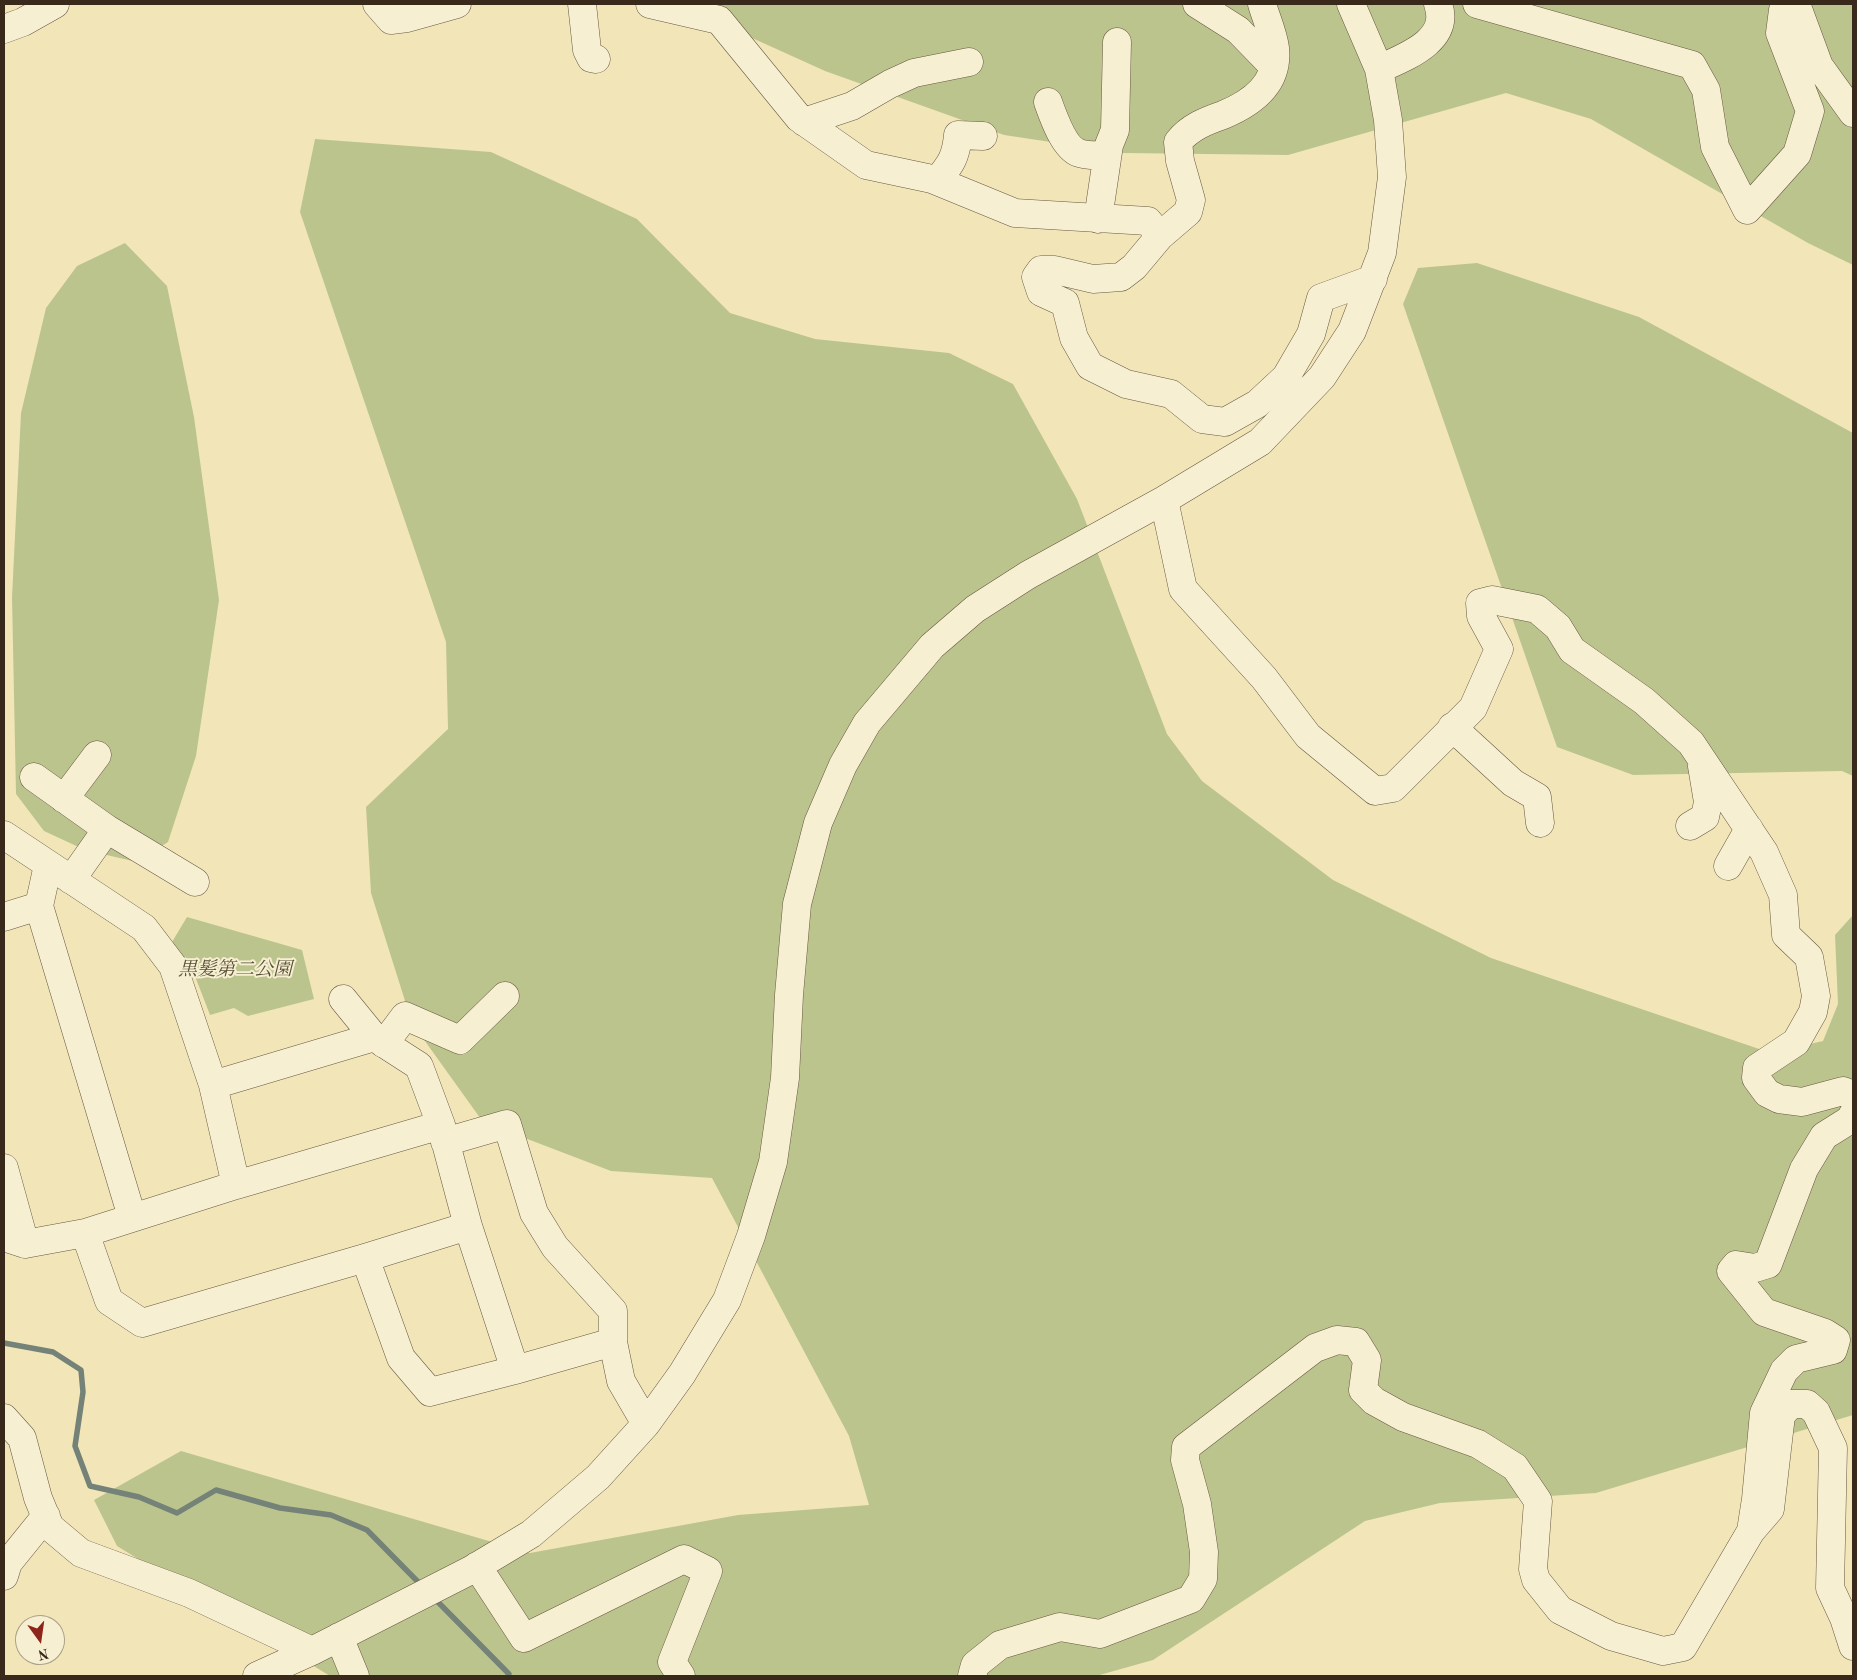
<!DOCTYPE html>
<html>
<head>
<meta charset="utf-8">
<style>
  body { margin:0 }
  #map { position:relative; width:1857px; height:1680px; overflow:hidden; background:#f2e6b9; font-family:"Old Standard TT",serif }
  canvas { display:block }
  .frame { position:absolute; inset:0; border:5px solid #38291b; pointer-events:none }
  .north { position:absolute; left:15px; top:1615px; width:50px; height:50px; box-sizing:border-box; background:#f7efd2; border:1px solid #aba089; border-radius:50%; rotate:166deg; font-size:14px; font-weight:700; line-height:20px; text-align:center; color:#38291b }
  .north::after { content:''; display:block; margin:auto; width:18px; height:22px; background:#8f2418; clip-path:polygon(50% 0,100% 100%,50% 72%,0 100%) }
</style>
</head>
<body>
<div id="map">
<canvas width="1857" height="1680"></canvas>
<div class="frame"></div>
<div class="north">N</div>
</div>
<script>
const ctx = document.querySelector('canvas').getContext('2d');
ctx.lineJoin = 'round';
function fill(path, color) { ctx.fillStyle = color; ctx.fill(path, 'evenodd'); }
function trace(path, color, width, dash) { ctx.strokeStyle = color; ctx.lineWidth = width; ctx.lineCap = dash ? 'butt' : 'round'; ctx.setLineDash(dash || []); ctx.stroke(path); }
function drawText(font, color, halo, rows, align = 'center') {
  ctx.font = font + ' "Old Standard TT","Noto Serif JP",serif'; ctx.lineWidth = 4; ctx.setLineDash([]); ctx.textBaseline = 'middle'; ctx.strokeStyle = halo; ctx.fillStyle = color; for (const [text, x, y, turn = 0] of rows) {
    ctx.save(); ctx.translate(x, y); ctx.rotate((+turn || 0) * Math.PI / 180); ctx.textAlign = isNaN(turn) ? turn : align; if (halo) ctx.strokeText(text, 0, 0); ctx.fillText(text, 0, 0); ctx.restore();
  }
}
fill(new Path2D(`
  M677,4H1853V265L1808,243L1591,119L1506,93L1288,155L1124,153L1004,135L825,71Z
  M315,139L491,152L637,219L730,313L815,339L949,353L1013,384L1077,499L1167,734L1202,781L1333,880L1491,958L1771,1053L1823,1041L1838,1004L1835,935L1853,915V1415L1596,1493L1440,1503L1365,1521L1153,1660L1096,1676H330L117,1546L94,1500L181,1451L530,1553L738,1515L869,1505L849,1436L712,1178L611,1171L483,1122L412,1023L371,893L366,807L448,729L446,642L300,212Z
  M125,243L167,286L194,417L219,600L196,756L168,842L137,862L85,850L44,831L16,794L12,597L21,413L46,308L77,266Z
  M1477,263L1639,317L1853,433V776L1842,771L1633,775L1557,747L1403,304L1418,268Z
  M187,917L302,950L314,999L248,1016L234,1008L210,1015L193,971L172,942Z`), '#bcc48e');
trace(new Path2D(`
  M4,1343L53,1352L81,1370L83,1392L75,1446L90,1486L139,1497L177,1513L216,1490L280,1508L331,1515L367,1530L423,1587
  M433,1597L509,1674L508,1676`), '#748278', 5.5);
const minor = new Path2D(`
  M377,4L391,20L407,18L457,4
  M582,4L587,50L591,58L596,59
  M650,4L719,20L799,118L866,165L932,179L1015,213L1148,221L1160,236
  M1197,4L1238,30L1274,67
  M1262,4C1266,18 1273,33 1275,48C1279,84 1252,103 1223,115C1206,121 1190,127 1178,142L1180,161L1191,200L1188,212L1160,236L1134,267L1121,277L1093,279L1055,270H1041L1036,277L1041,292L1065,303L1074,338L1090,366L1126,384L1171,394L1202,419L1225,422L1257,404L1286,377L1311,334L1321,298L1373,279
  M1477,4L1692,65L1706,90L1715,147L1747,210L1797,154L1810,111L1780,33L1783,10L1798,9L1819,66L1853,113
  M4,29L23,22L55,4
  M1379,69C1405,57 1451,41 1438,4
  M1048,102C1053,116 1064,148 1079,153C1087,156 1099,155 1107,156
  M804,122L852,106L890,84L914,73L969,62
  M937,181C951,164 956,157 958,135L983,136
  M1098,219L1109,145L1115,130L1117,42
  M1164,500L1183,589L1264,678L1308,736L1375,791L1393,788L1473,708L1499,649L1481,616L1480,603L1492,600L1537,609L1558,627L1572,650L1644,701L1691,743L1764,852L1783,895L1786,935L1809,957L1816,996L1813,1012L1796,1042L1757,1068L1756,1078L1767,1093L1779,1099L1802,1102L1843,1091L1853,1095
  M1452,727L1513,783L1537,797L1540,823
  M34,777L107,829L71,880
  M64,799L97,755
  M1690,826L1705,817L1708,802L1702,766
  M107,829L195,882
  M4,835L144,928L173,966L213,1085L236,1185
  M48,865L39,906L132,1217
  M1728,866L1749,829
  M4,917L39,906
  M343,999L374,1037
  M384,1044L405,1016L460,1040L505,996
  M213,1085L374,1037L419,1066L441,1125L468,1226L515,1370L430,1392L401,1358L365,1258
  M1853,1114L1851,1119L1824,1136L1804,1169L1768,1264L1755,1268L1736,1265L1731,1271L1764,1312L1825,1333L1836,1340L1833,1350L1796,1359L1784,1371L1764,1413L1756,1499L1751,1531L1770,1509L1781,1415L1791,1404H1807L1816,1412L1833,1448L1830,1588L1844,1618L1853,1646
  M445,1142L507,1124L534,1213L555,1247L613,1311V1342L621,1381L646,1424
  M4,1168L25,1244
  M85,1233L109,1301L142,1323L365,1258L468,1226
  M4,1237L25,1244L85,1233L236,1185L441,1125
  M515,1370L613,1342
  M4,1418L22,1438L38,1498L50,1527L81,1553L189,1593L312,1651
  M477,1566L524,1638L684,1559L708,1571L672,1662L681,1676
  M4,1576L8,1563L46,1516
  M339,1637L355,1676
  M257,1676L312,1651L471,1570L531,1534L598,1477L646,1424L682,1374L727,1300L751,1236L773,1162L785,1078L789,995L797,904L818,823L843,765L867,723L932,646L975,609L1028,575L1164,500L1260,442L1322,377L1352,331L1382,253L1392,177L1388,120L1379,69L1351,4
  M972,1676L975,1665L1000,1645L1060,1627L1100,1634L1191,1599L1203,1579L1204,1552L1197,1504L1185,1460L1186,1447L1315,1348L1337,1340L1356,1342L1367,1360L1363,1390L1374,1401L1403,1417L1478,1444L1515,1467L1538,1501L1533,1569L1536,1580L1560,1610L1611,1636L1663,1651L1683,1647L1751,1531`);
trace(minor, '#665842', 29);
trace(minor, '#f7efd2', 28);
drawText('italic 19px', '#595038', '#f7efd2', [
  ["黒髪第二公園",235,970]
]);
</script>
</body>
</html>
